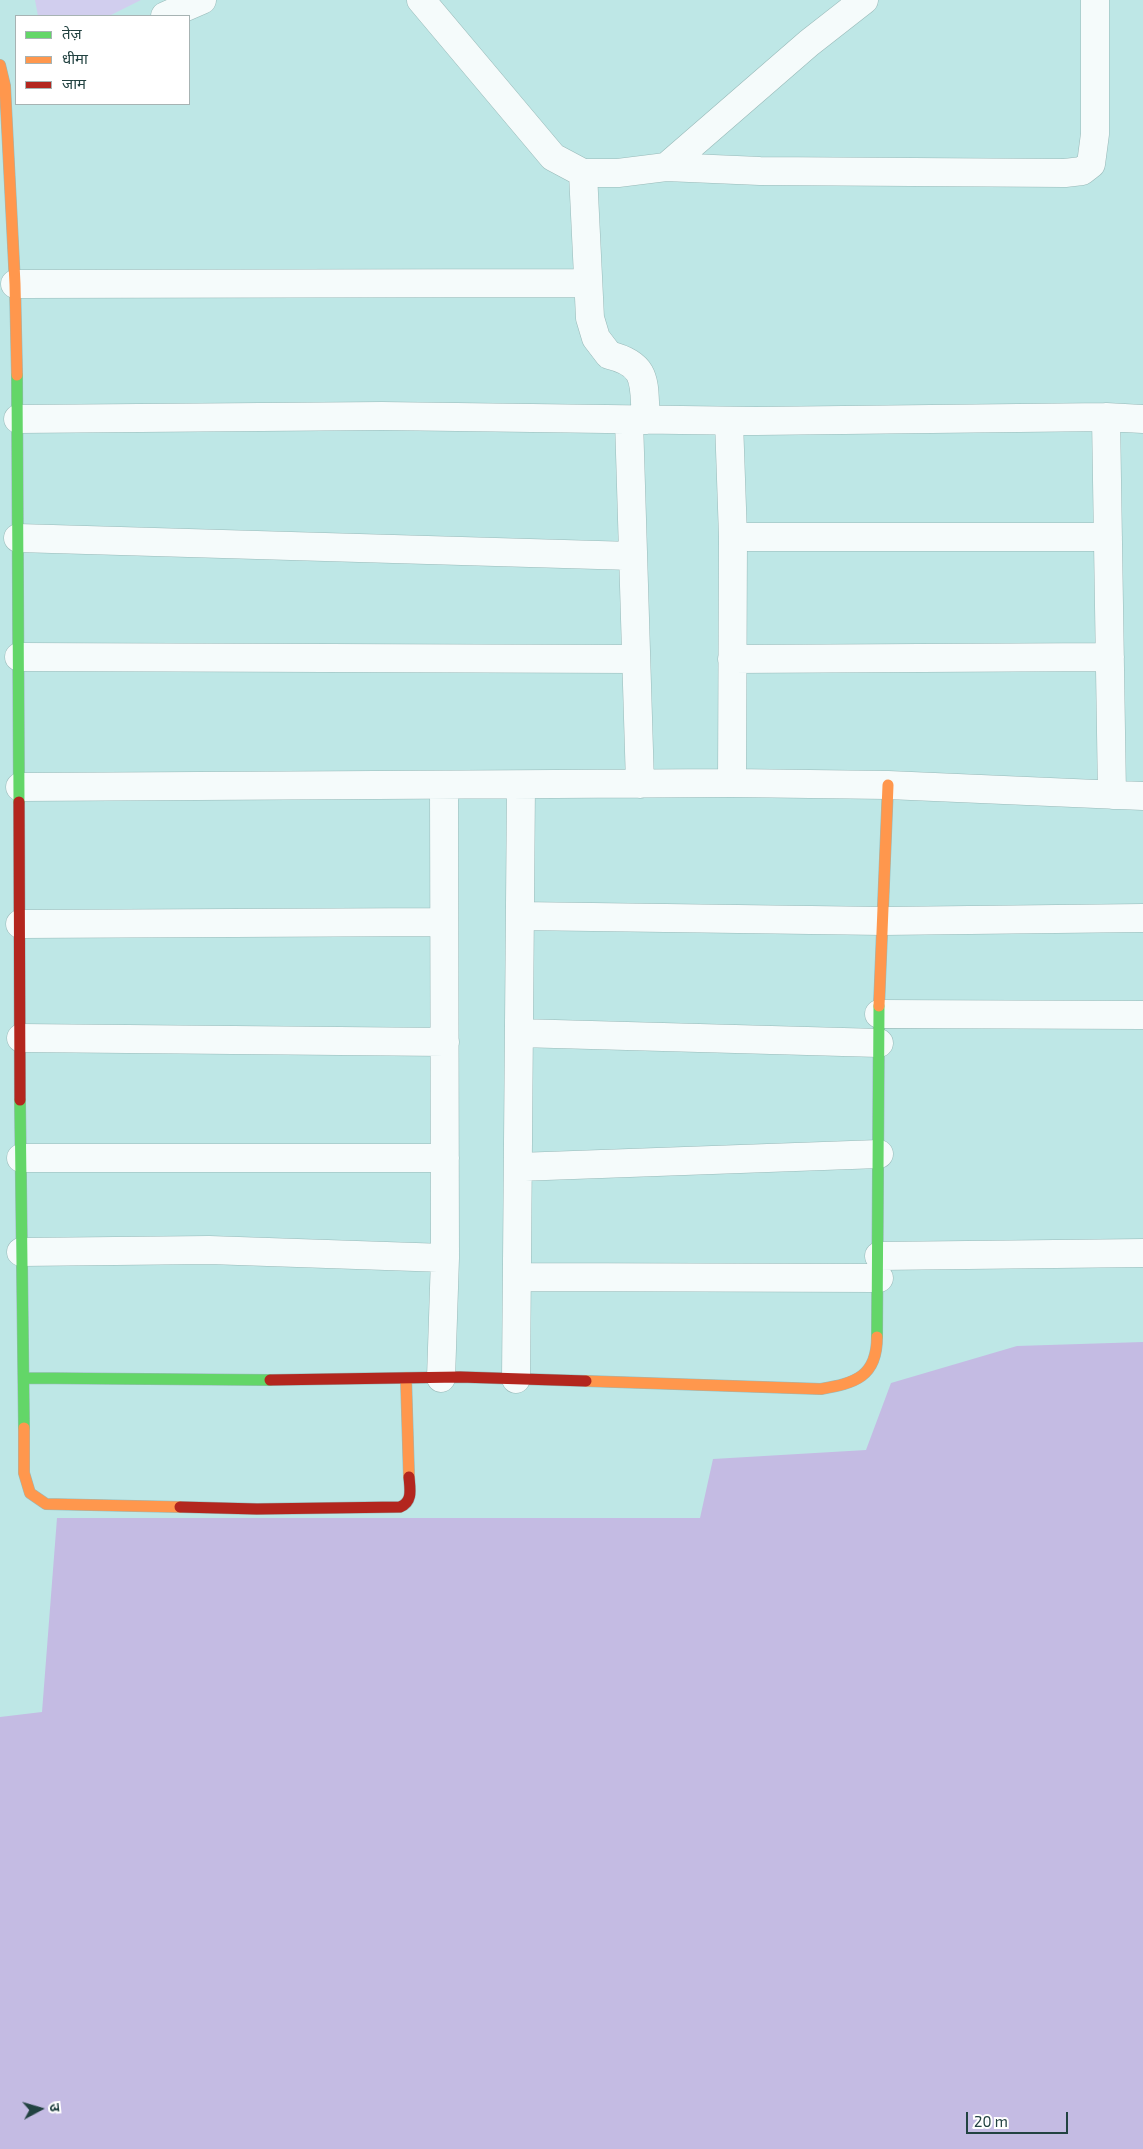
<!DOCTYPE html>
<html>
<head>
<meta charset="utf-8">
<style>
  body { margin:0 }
  #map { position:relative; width:1143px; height:2149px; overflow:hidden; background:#bee7e6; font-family:"Exo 2","Noto Sans Devanagari",sans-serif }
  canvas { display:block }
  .legend { position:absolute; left:15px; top:15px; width:175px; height:90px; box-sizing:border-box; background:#fff; border:1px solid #a7b3b3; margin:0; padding:6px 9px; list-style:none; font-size:15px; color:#224241 }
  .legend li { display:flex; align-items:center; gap:10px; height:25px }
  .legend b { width:25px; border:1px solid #a7b3b3 }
  .north { position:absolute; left:15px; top:2084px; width:50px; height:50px; -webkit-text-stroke:4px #fff; paint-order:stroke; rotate:84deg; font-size:14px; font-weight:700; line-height:20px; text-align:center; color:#224241 }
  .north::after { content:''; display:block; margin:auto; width:18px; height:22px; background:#224241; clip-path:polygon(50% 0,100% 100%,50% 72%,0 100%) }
  .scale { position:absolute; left:966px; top:2112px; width:102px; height:22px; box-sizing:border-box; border:2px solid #224241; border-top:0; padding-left:6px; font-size:15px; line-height:18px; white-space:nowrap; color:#224241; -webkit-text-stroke:4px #fff; paint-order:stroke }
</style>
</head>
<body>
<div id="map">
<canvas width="1143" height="2149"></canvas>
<ul class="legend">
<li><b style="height:6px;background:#63d668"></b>तेज़</li>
<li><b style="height:6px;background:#ff974d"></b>धीमा</li>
<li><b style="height:6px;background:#b3261e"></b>जाम</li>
</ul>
<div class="north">उ</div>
<div class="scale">20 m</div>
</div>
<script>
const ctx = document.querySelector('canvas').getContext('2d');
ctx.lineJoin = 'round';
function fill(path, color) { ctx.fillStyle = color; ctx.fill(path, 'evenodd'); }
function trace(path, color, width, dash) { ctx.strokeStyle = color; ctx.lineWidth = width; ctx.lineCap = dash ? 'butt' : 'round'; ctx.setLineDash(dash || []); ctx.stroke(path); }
fill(new Path2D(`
  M35,0H141L109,16H38Z`), '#d1ceee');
fill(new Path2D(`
  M1143,1342V2149H0V1717L42,1712L57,1518H700L713,1459L866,1450L891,1383L1017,1346Z`), '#c4bbe3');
const street = new Path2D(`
  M421,0L553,157L583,173H618L666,167L809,43L864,0
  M165,16L202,0
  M666,167L760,171L1065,173L1082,171L1091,164L1095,134V0
  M583,173L590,318L596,338L609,355C650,365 643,384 646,420
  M15,284L588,283
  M1106,417L1112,795
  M18,419L382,416L756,421L1106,417L1143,419
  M629,420L640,784
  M729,421L733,537L732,783
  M733,537H1108
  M18,538L632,556
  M19,657L635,659
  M732,659L1110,657
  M20,787L732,783L888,785L1143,796
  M520,916L883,921L1143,918
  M20,924L444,922
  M879,1014L1143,1015
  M519,1033L879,1043
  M21,1038L445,1042
  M21,1158H445
  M518,1167L879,1154
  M21,1252L209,1250L445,1258
  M879,1256L1143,1253
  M517,1277L879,1278
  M441,1378L445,1258L444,785
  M516,1379L521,785`);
const fast = new Path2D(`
  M17,375L19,802
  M20,1100L24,1428
  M877,1337L879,1006
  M25,1378L270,1380`);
const slow = new Path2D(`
  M0,65L5,86L15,284L17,375
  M879,1006L888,785
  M406,1378L409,1477
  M586,1381L821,1389C855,1383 877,1377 877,1337
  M24,1428V1473L30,1493L46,1504L180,1507`);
const jam = new Path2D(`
  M19,802L20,1100
  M270,1380L460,1377L586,1381
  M180,1507L257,1509L400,1507C413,1502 410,1489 409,1477`);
trace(street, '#98b9b8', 29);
trace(fast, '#98b9b8', 12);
trace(slow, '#98b9b8', 12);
trace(jam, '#98b9b8', 12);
trace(street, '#f5fbfb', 28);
trace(fast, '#63d668', 11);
trace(slow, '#ff974d', 11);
trace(jam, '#b3261e', 11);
</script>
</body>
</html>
